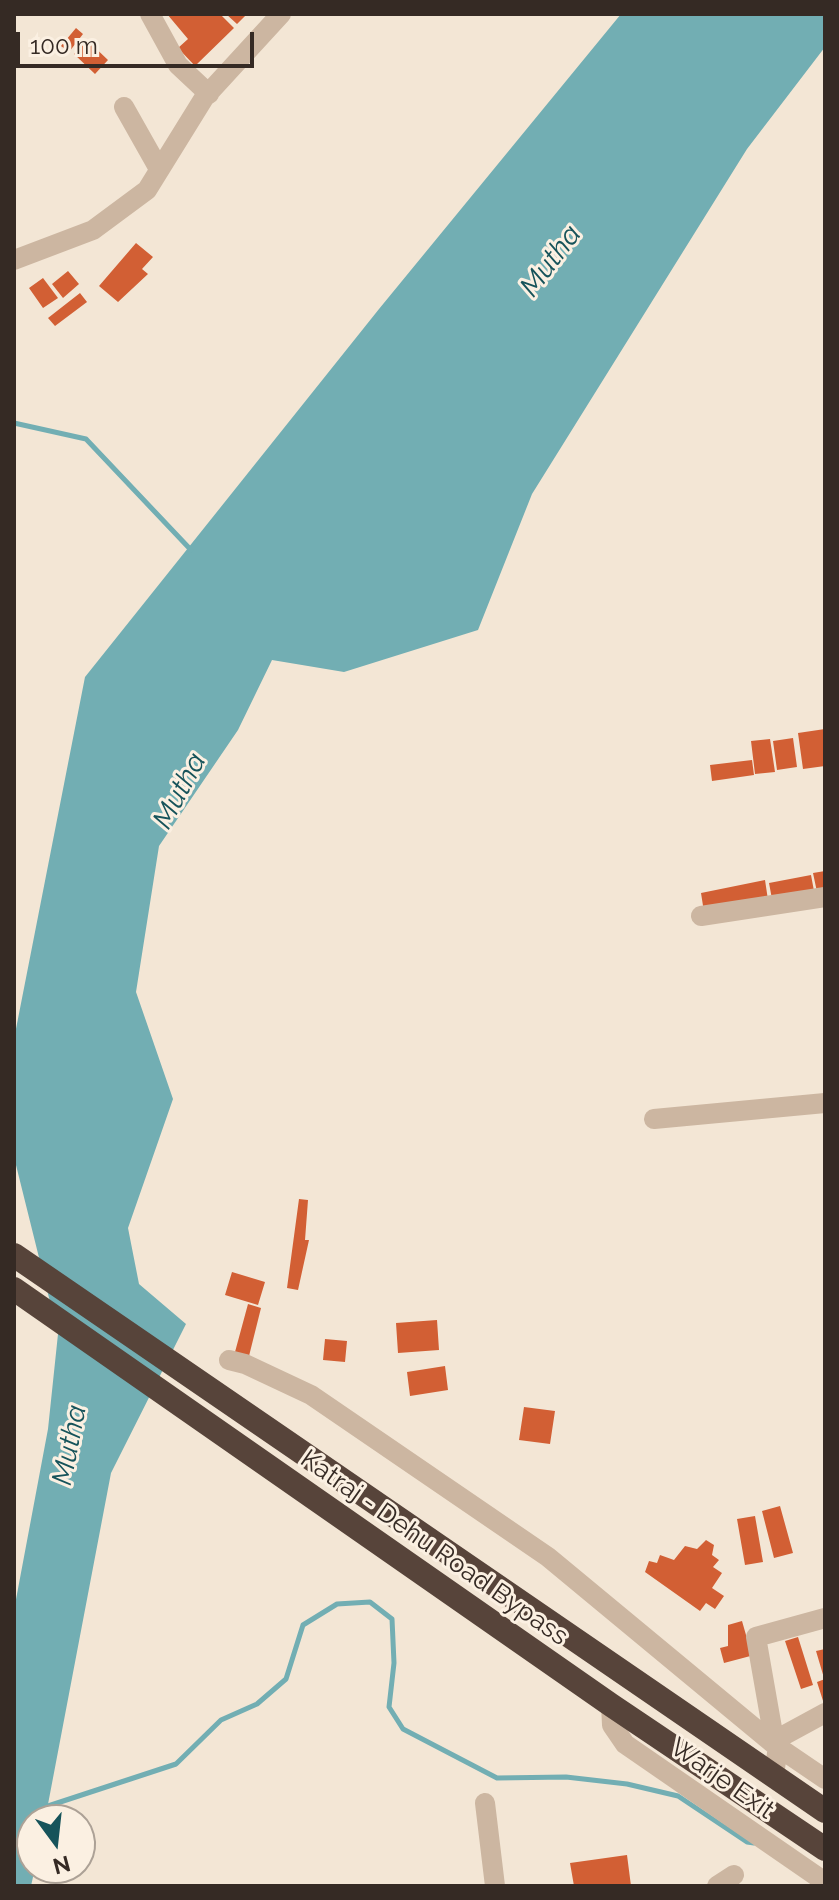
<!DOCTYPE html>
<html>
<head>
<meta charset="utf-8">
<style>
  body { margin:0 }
  #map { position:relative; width:839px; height:1900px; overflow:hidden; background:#f3e6d5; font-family:Raleway,sans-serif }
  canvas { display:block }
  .frame { position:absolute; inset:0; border:16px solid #352a24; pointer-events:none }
  .north { position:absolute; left:16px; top:1804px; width:80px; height:80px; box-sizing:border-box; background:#fbf0e2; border:2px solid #aca196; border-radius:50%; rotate:165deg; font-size:22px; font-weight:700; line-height:32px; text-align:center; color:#352a24 }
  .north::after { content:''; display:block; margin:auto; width:28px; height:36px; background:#16535a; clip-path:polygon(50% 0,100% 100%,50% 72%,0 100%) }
  .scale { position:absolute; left:16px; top:32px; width:238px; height:36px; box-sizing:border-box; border:4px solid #352a24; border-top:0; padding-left:10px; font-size:24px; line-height:28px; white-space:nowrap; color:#352a24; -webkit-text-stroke:6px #fbf0e2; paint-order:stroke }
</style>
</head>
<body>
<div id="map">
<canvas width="839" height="1900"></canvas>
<div class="frame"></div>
<div class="north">N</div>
<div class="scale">100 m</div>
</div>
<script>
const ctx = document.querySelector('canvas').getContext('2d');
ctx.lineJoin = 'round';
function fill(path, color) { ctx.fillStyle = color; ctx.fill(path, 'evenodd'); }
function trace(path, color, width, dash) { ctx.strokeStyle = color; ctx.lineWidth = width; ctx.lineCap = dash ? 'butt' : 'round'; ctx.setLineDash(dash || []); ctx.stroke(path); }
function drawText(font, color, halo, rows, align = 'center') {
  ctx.font = font + ' Raleway,sans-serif'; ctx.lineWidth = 6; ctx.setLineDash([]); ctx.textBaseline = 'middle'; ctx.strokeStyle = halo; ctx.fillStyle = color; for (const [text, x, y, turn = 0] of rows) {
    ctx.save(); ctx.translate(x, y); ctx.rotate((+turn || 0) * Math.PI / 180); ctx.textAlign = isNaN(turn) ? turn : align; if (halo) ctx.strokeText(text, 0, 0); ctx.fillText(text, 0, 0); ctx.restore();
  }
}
fill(new Path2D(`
  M621,14H825V47L747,149L532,494L478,630L344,672L272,660L238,730L159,846L136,992L173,1099L128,1228L139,1284L186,1324L111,1473L45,1820H32V1868H35L31,1886H14V1610L48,1429L58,1334L14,1157V1039L85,677L379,309Z`), '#72aeb3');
trace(new Path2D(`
  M14,423L86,439L191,550
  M45,1807L176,1764L221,1720L257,1704L286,1679L303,1625L337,1604L370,1602L392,1619L394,1663L389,1707L403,1729L497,1778L566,1777L627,1784L678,1796L747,1842L754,1843`), '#72aeb3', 5);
fill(new Path2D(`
  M167,14H220L234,28L195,66L178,48L188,39Z
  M226,14H247L237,24Z
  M76,28L83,34L69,52L61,46Z
  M87,40L108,60L95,74L74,54Z
  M136,243L153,257L142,269L148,274L118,302L99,286Z
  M68,271L79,284L63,298L52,284Z
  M43,278L58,298L43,308L29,288Z
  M80,293L87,302L55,326L48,318Z
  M825,729V766L803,769L798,733Z
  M793,738L797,767L777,770L773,741Z
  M770,739L775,772L755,774L751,741Z
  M752,760L754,775L712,781L710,765Z
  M825,871V891L817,892L813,873Z
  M811,875L814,891L772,899L769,883Z
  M765,880L768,900L704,912L701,893Z
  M299,1199L308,1200L305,1240H309L298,1290L287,1288Z
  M232,1272L265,1282L258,1305L225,1295Z
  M248,1304L261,1308L249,1356L235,1352Z
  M437,1320L439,1350L398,1353L396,1323Z
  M325,1339L347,1341L345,1362L323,1360Z
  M445,1366L448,1390L410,1396L407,1372Z
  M524,1407L555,1411L550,1444L519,1440Z
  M780,1506L793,1553L774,1558L762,1511Z
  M755,1516L763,1562L745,1565L737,1519Z
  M706,1540L714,1545L712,1555L719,1560L713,1567L722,1573L712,1588L724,1596L715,1609L706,1603L700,1611L645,1572L649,1561L657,1563L660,1555L674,1560L685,1546L697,1549Z
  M742,1621L748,1642L758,1654L724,1663L720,1648L728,1646V1625Z
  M798,1637L813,1685L801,1689L785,1641Z
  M825,1649V1678H824L816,1651Z
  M825,1679V1704H824L817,1682Z
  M627,1855L631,1886H574L570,1863Z`), '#d25f34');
trace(new Path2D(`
  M150,14L178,65L209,94
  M124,107L159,169
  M14,260L93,230L147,190L204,98L281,14
  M701,916L825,897
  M654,1119L825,1103
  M229,1360L245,1364L311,1395L548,1557L775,1745L756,1637L825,1618
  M611,1705L612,1725L625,1744L825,1882
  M775,1745L825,1779
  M774,1776L779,1738L825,1713
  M485,1803L495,1886
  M717,1886L734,1875`), '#ccb6a1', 20);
trace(new Path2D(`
  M14,1255L825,1811
  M14,1289L611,1705L825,1849`), '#57443a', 24);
drawText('26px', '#352a24', '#fbf0e2', [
  ["Katraj - Dehu Road Bypass",434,1548,35],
  ["Warje Exit",722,1779,35]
]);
drawText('italic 28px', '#16535a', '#fbf0e2', [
  ["Mutha",551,261,-53],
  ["Mutha",180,791,-62],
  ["Mutha",70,1445,-79]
]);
</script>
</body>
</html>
